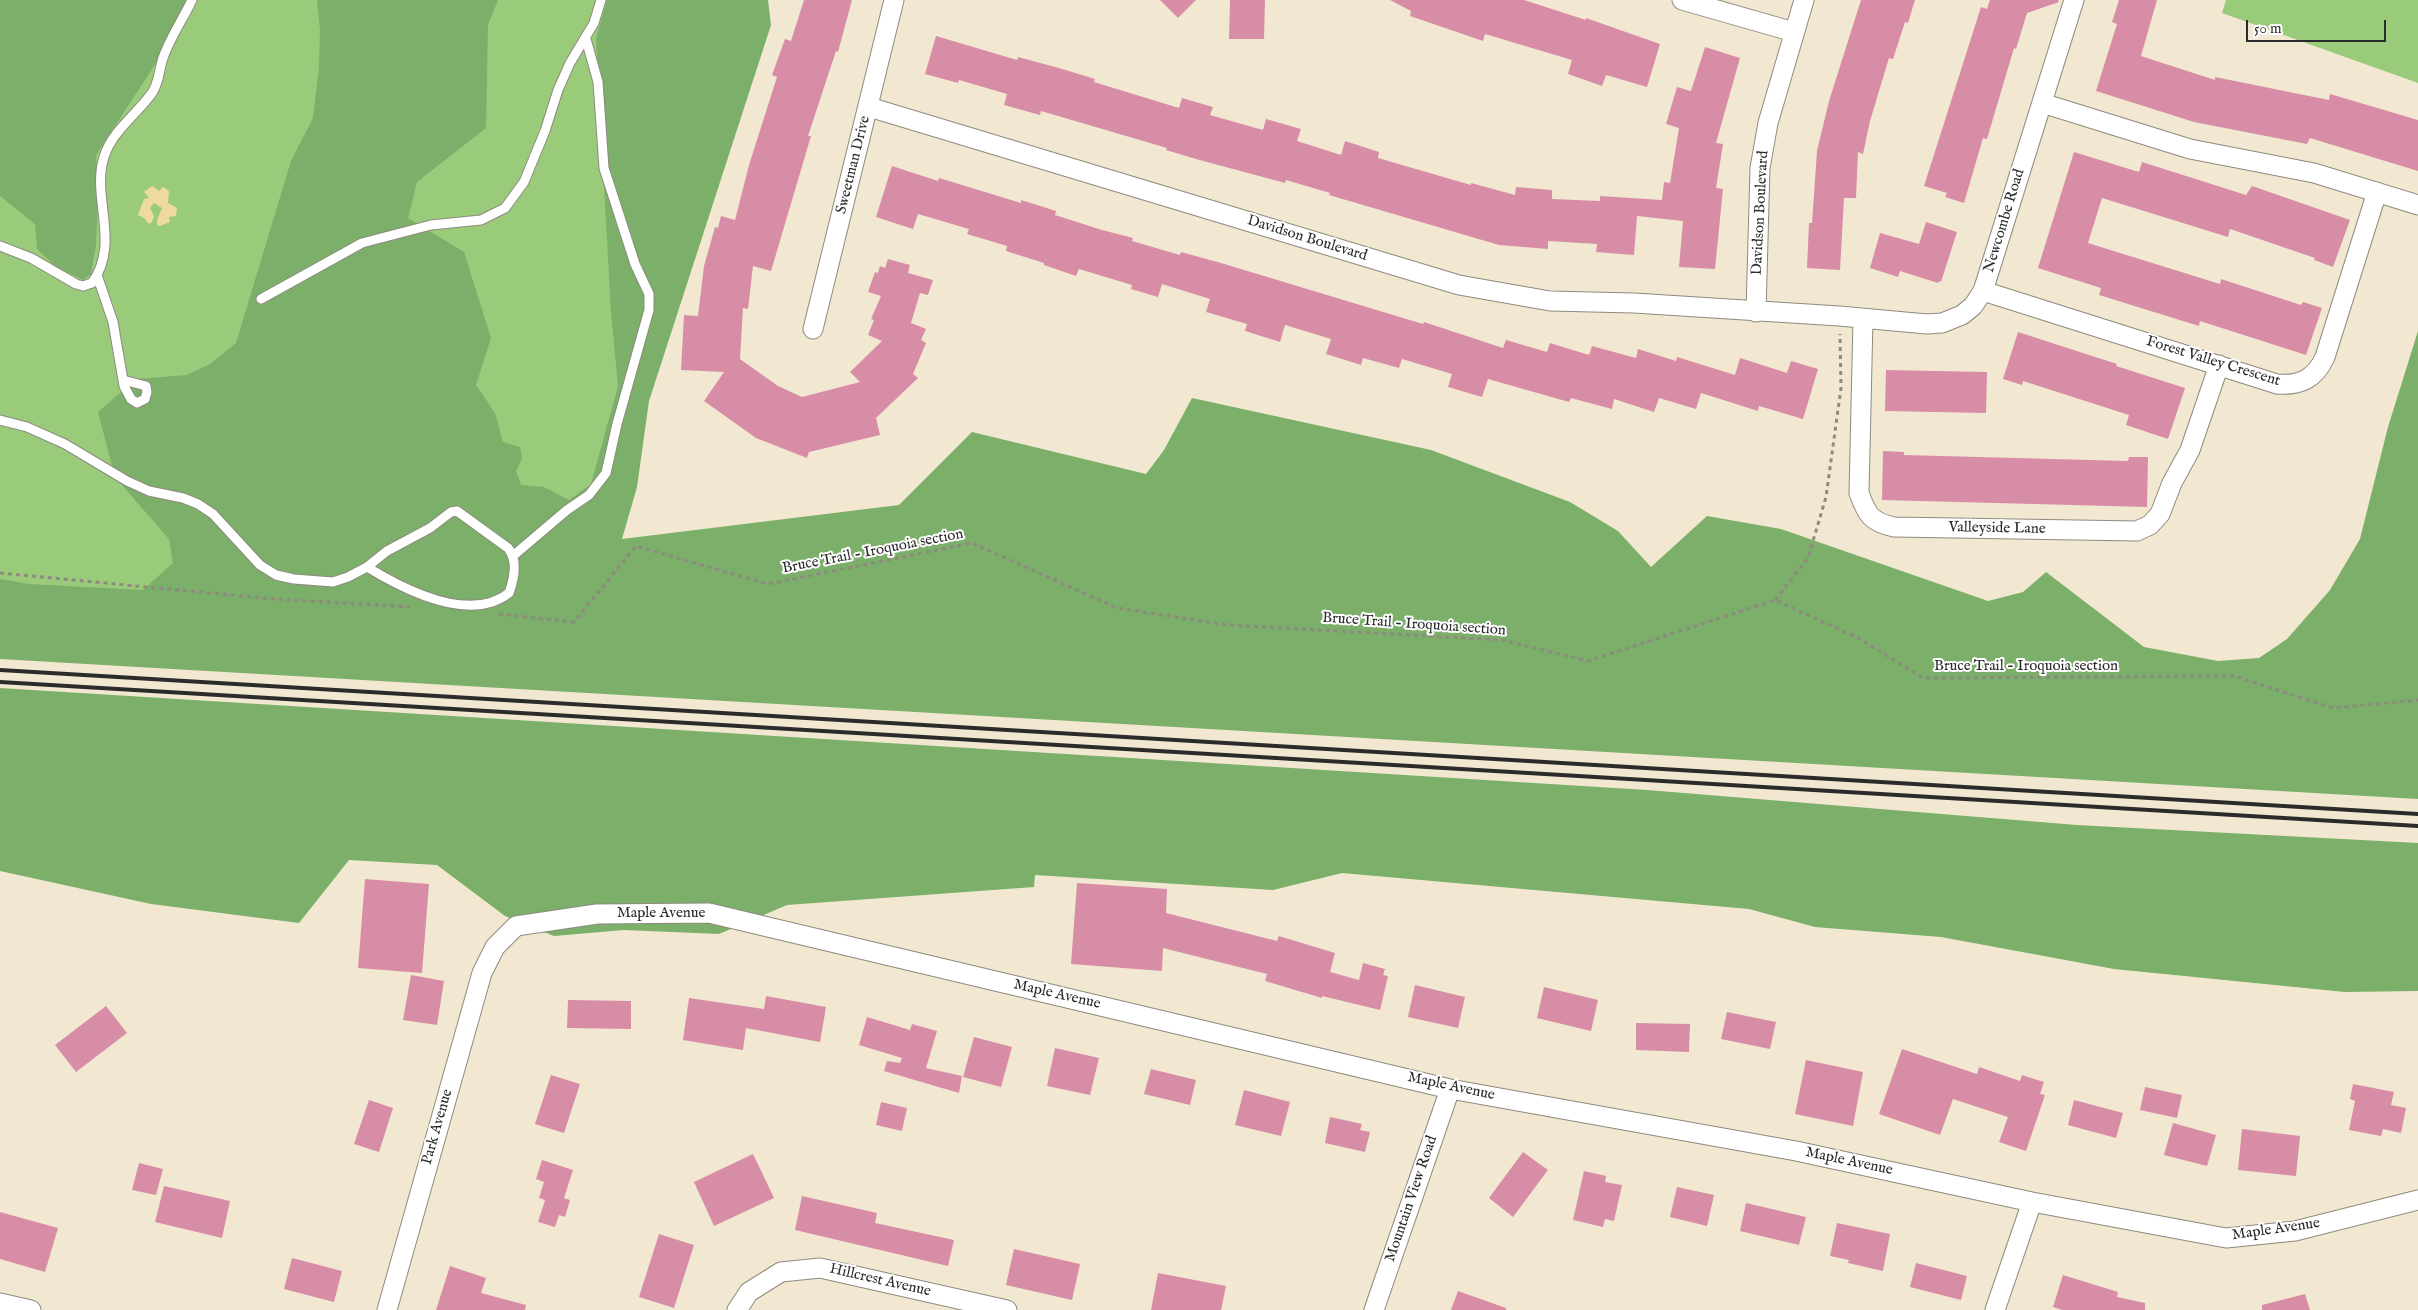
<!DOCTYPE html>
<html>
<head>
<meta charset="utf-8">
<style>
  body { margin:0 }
  #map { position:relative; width:2418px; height:1310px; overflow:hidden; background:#f2e8d1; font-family:"IM FELL English",serif }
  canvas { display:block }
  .scale { position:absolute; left:2246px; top:20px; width:140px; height:22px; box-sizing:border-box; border:2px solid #2b2b2b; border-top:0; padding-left:6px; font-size:15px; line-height:18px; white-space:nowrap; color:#2b2b2b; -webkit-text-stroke:4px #fff; paint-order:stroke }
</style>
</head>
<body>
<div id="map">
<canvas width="2418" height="1310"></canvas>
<div class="scale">50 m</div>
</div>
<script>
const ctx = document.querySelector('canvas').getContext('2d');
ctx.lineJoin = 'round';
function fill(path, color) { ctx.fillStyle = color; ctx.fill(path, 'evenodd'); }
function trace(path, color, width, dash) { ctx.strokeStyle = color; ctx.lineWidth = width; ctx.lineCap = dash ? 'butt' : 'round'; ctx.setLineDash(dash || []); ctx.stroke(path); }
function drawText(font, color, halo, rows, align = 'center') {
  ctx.font = font + ' "IM FELL English",serif'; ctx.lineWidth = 4; ctx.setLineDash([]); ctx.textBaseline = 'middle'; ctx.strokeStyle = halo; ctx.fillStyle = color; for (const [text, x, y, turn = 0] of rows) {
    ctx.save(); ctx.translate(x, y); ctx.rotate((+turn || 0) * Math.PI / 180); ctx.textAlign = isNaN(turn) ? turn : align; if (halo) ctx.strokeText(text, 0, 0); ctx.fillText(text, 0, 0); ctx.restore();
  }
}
fill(new Path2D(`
  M0,0H766L573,614L0,585Z
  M2226,0H2418V83L2222,13Z`), '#9acb7a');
fill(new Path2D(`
  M0,0H187L158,60L96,155L98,199L96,245L91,274L83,280L55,266L37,249L35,224L0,196Z
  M317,0H498L488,25L486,128L417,182L408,218L464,252L491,338L476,385L495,413L503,442L520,447L522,459L516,471L521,485L544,487L569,500L591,484L618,386L611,312L596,38L607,0H768L771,25L649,401L637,487L622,539L899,505L972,432L1146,474L1164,450L1192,398L1431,450L1570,502L1618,531L1651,567L1707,516L1781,529L1988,601L2023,592L2046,572L2144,647L2218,661L2259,658L2287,639L2330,590L2360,539L2388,427L2418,331V799L0,659V579L29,584L143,590L173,563L169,539L115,477L98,412L136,379L187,375L210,364L236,343L291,161L313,118L319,67L320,30Z
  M0,688L1647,790L2077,825L2418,843V991L2345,992L2114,969L1941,937L1815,927L1749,909L1342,873L1273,890L1035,875L1034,887L787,905L719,934L624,930L554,936L505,916L437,865L349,860L299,923L151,904L0,871Z`), '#7baf6a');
fill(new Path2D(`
  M152,186L159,191L163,187L169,191L168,203L177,208L176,216L169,217L170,222L160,226L157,225V220L162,208L154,203L150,208L154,216L152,222L149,224L144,218L138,215L144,199L149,198L144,192Z`), '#eeda9e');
fill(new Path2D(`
  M804,0H852L838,52L836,51L808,136H811L771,271L753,266L748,309L743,308L740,359L778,386L802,397L860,382L850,372L882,341L868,335L874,320L871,319L881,296L868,292L875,272L878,273L880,266L885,268L888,259L910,265L908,273L933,280L928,295L920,293L911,323L926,329L921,340L926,343L913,374L918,378L876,418L880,435L809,452L807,458L756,438L704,401L724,372L681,370L684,315L698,316L704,266L715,227L718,228L721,216L735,220L749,165L777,77L772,75L785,39L791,41Z
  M1160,0H1196L1178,18Z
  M1230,0H1265L1264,39H1229Z
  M1390,0H1524L1586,20V18L1660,44L1647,87L1606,75L1602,86L1568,74L1572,60L1485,34L1483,41L1410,16L1411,11Z
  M1861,0H1915L1908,23L1905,22L1893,59L1889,58L1870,121L1863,154L1858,152L1856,198H1844L1840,270L1807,268L1809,223H1812L1817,151L1829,101Z
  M1990,0H2058L2059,2L2027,13L2016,49L2014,48L1987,139L1983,138L1964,203L1945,197L1947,193L1924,186L1981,7L1987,9Z
  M2119,0H2157L2141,56L2215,80V77L2329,100L2330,94L2418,120V171L2310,138L2307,144L2194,122L2096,91L2117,24L2112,22Z
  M936,36L1017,60L1018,57L1059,68L1095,79L1094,82L1179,108L1182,98L1213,107L1210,115L1263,130L1266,119L1301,129L1297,141L1341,155L1345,141L1379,152L1378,158L1471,185V183L1515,195L1516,187L1552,190V199L1600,201V196L1662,200L1664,182L1670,183L1679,128L1666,124L1677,87L1691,91L1705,47L1740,58L1716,143L1723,144L1716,188L1723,189L1715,269L1679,267L1683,221L1637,216L1634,255L1596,252L1597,244L1548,241V249L1499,245L1329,195L1330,193L1286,180L1285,183L1196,159L1166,150L1167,148L1041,111L1040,115L1004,105L1007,94L959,80L958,83L925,74Z
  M2074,152L2139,172L2142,162L2246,195L2252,186L2350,220L2333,267L2314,260L2315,258L2230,229L2228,237L2102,198L2088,243L2220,284L2221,279L2301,305L2303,302L2322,308L2306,355L2200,321L2199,326L2099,295L2101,288L2038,268Z
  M892,166L938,181L939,178L1021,203V200L1056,211L1055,215L1102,230L1133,238L1132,241L1180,255L1181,252L1221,263L1423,324L1424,322L1503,348L1506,340L1547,352L1550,343L1589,355L1592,346L1636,358L1638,349L1676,361L1677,357L1735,375L1740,358L1787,373L1791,361L1818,369L1803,419L1759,406L1758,411L1701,393L1696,409L1659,398L1654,412L1614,399L1612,409L1571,398L1569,402L1488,379L1482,397L1448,387L1452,374L1402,359L1399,368L1363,358L1361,365L1326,354L1331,339L1285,325L1280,342L1245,331L1247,324L1206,312L1210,299L1162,284L1158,297L1131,289L1132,285L1079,269L1076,276L1044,265V263L1006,251L1007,246L967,234L969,229L918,214L913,229L876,217Z
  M1926,222L1957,232L1941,282L1939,281L1938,283L1900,271L1898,277L1870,268L1880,233L1919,244Z
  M2018,332L2117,364L2116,366L2185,388L2168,439L2126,425L2129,415L2023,381L2022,385L2003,379Z
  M1886,370L1987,372L1986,413L1885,411Z
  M1883,451L1904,452V455L2128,461L2129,457H2148L2147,507L1882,500Z
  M365,879L429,884L422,973L358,968Z
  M1077,883L1167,889L1166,913L1277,941L1279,936L1335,953L1330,972L1359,980L1363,963L1385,969L1383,975L1388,976L1380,1010L1322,996V998L1265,981L1267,974L1163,948L1162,971L1071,964Z
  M411,975L444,981L437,1025L403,1020Z
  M1415,985L1465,997L1458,1028L1408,1017Z
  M1544,987L1598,1000L1591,1031L1537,1018Z
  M766,996L826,1007L820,1042L746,1028L743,1050L683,1040L689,998L764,1009Z
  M568,1000L631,1001V1029L567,1028Z
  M106,1006L127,1033L76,1072L55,1045Z
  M1727,1012L1776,1022L1770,1049L1721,1039Z
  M867,1017L910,1030L912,1024L937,1031L926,1068L962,1076L959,1093L884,1071L887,1061L900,1063L902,1058L859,1045Z
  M1636,1023L1690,1024L1689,1052L1636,1050Z
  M974,1037L1012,1047L1001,1087L963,1077Z
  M1055,1048L1099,1058L1090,1095L1047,1086Z
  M1902,1049L1977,1074L1979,1067L2020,1081L2022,1075L2044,1082L2040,1094L2045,1095L2026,1151L1999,1142L2008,1117L1953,1099L1940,1135L1879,1114Z
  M1806,1060L1863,1072L1853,1126L1795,1114Z
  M1151,1069L1196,1080L1190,1105L1144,1094Z
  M551,1075L580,1084L564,1133L535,1124Z
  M2353,1084L2394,1092L2391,1105L2406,1108L2401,1133L2383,1129L2381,1136L2349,1130L2355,1101L2350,1099Z
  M2145,1087L2182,1095L2177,1118L2140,1110Z
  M1244,1090L1290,1102L1281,1136L1235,1125Z
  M369,1100L393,1108L379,1152L354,1144Z
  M2074,1100L2123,1113L2116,1138L2068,1125Z
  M881,1102L907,1108L902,1131L876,1125Z
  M1330,1117L1362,1124L1360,1130L1370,1132L1365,1152L1325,1143Z
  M2173,1123L2216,1135L2207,1166L2164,1155Z
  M2242,1129L2300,1136L2296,1176L2238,1170Z
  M1523,1152L1548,1170L1513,1217L1489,1198Z
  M753,1154L774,1198L714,1226L694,1182Z
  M542,1160L573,1170L564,1198L570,1200L565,1217L559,1215L555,1227L538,1222L545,1200L539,1198L544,1182L536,1179Z
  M139,1163L163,1169L156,1195L132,1190Z
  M1584,1171L1606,1176L1605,1182L1622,1185L1614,1221L1605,1219L1603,1227L1573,1220Z
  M164,1186L230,1201L222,1238L155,1222Z
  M1677,1187L1714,1195L1707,1226L1670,1217Z
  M802,1196L877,1213L875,1223L954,1240L948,1266L795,1230Z
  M1746,1203L1806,1217L1799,1245L1740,1231Z
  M0,1212L58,1228L45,1272L0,1259Z
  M1837,1223L1890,1234L1883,1271L1848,1263L1849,1260L1830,1256Z
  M659,1234L694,1245L674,1308L639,1297Z
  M1014,1249L1080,1264L1072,1300L1006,1285Z
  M292,1258L342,1271L334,1302L284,1289Z
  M1916,1263L1967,1276L1961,1300L1910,1287Z
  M450,1266L486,1278L481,1293L526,1305L525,1310H436Z
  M1158,1273L1226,1286L1221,1310H1151Z
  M2063,1275L2118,1292L2117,1297L2145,1303V1310H2062L2053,1307Z
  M1458,1291L1506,1308V1310H1451Z
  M2305,1294L2310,1310H2262V1305Z`), '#d88da7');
const service = new Path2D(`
  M0,246L31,258L76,284L83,286L92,283C121,243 91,197 104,157C112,131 136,115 152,93C159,83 159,70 163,58C170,38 183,19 192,0
  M97,275L113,322L124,386L131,399L137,403L145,399L147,392L146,386L123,380
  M261,299L362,243L431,225L481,220L505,208L524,182L545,131L558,90L570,63L594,23L601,0
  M0,420L27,427L65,444L127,481L149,491L183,498L198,504L213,514L260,565L276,575L294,579L333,582L348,577L367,567L387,551L430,528L451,512L457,511L508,548C518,560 514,579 509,593C469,624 403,589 367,567
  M514,555L567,510L589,495L606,473L617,424L649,310V294L635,264L604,168L598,82L586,39`);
const minor = new Path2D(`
  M1682,0L1794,32
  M2042,103L2190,149L2314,173L2418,205
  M869,107L1459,285L1550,301L1634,303L1839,316L1927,324L1942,323L1962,315L1973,306L1983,291L2074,0
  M1983,291L2277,384C2300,386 2315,379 2325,357L2377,192
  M1756,312L1760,168L1768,123L1804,0
  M1863,319L1859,493C1867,515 1871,522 1894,527L2137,531L2150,525L2160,514L2172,483L2190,450L2219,365
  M813,329L894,0
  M0,1303L31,1310
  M387,1310L482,973L495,947L516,926L597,914L709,913L1450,1089L1796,1151L2032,1202L2226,1238L2295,1231L2418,1200
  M737,1310L749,1292L781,1272L820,1268L1007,1310
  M1374,1310L1450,1089
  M1995,1310L2032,1202`);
trace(service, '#8e8a7e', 11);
trace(minor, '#8e8a7e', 21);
trace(new Path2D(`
  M0,573L273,599L413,607
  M1775,600L1808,558L1826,497L1841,388L1840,334
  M499,614L574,622L636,546L768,584L972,543L1117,608L1228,625L1502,640L1588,661L1775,600L1858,638L1923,678L2234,676L2333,708L2418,700`), '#8e8a7e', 3, [4, 4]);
trace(service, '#fff', 9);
trace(minor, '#fff', 19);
trace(new Path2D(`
  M0,670L2418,814
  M0,682L2418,826`), '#2b2b2b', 4);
drawText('15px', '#2b2b2b', '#fff', [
  ["Sweetman Drive",854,165,-76],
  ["Davidson Boulevard",1761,213,-87],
  ["Newcombe Road",2005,221,-73],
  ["Davidson Boulevard",1307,239,17],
  ["Forest Valley Crescent",2213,362,17],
  ["Valleyside Lane",1997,529,1],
  ["Bruce Trail - Iroquoia section",873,552,-11],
  ["Bruce Trail - Iroquoia section",1414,625,4],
  ["Bruce Trail - Iroquoia section",2026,667],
  ["Maple Avenue",661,914],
  ["Maple Avenue",1057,995,13],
  ["Maple Avenue",1451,1087,12],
  ["Park Avenue",438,1127,-74],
  ["Maple Avenue",1849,1162,12],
  ["Mountain View Road",1412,1199,-71],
  ["Maple Avenue",2276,1230,-8],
  ["Hillcrest Avenue",880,1281,13]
]);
</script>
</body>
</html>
